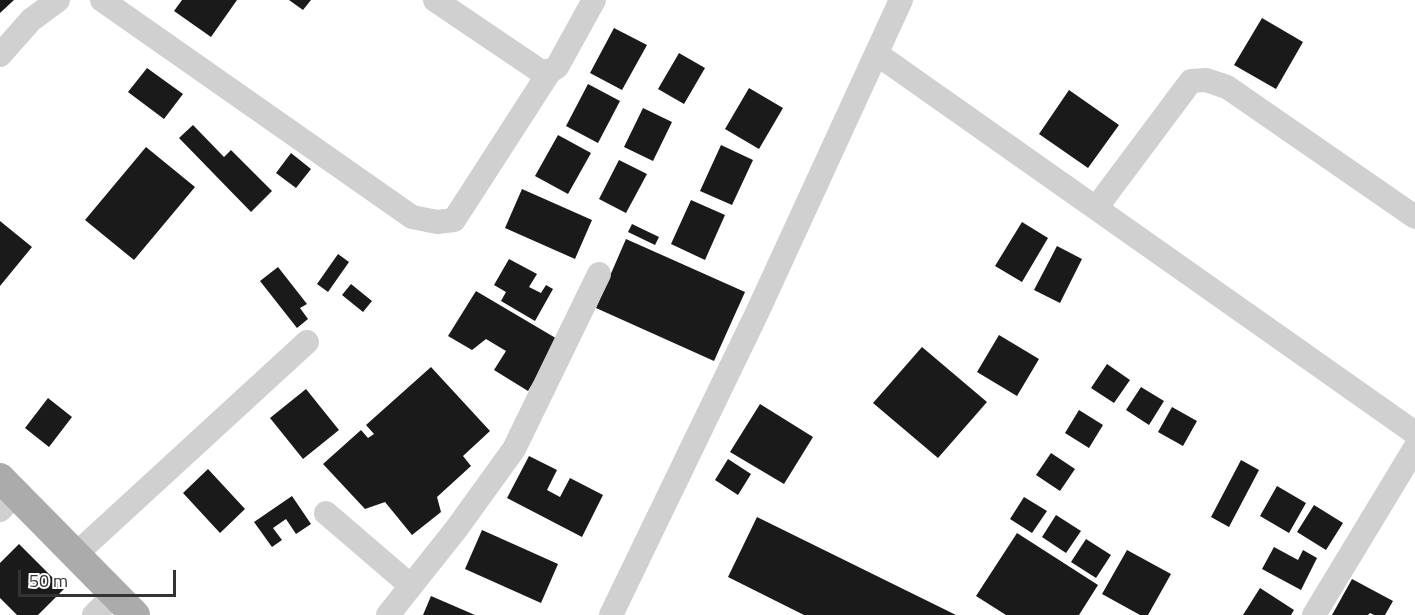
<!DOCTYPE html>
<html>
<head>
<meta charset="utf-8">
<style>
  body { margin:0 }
  #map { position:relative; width:1415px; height:615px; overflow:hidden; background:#fff; font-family:"Titillium Web",sans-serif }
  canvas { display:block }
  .scale { position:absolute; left:18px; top:570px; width:158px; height:27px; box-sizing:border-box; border:3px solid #333; border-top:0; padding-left:8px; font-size:18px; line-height:21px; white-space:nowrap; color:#333; -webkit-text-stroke:4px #fff; paint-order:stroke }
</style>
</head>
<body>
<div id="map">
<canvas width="1415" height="615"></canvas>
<div class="scale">50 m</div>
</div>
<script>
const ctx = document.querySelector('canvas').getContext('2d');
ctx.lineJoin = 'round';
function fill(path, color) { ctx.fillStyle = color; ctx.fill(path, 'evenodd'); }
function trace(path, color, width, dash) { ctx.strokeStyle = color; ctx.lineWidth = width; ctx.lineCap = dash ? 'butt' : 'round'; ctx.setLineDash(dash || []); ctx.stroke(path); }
fill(new Path2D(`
  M0,0H14L0,13Z
  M182,0H237L211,37L174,11Z
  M289,0H311L303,10Z
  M1262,18L1303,42L1276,89L1234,65Z
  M614,28L647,45L622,90L590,73Z
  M679,53L705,68L684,104L658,89Z
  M147,68L183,94L164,119L128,92Z
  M588,84L620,101L598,143L566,126Z
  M749,88L783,108L759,149L725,129Z
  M1069,90L1119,125L1088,168L1039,134Z
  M643,108L672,122L653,161L624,147Z
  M193,125L224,157L231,150L272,191L251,212L179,138Z
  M558,135L591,153L568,194L535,176Z
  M721,145L753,160L732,205L700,191Z
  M146,147L195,187L134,260L85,220Z
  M291,153L311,169L296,188L276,173Z
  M619,160L647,174L626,213L599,199Z
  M522,189L592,220L575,259L505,228Z
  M691,200L725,215L705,260L671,244Z
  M0,221L32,247L0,286Z
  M1022,222L1048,238L1022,282L995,266Z
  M632,224L659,237L655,245L628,232Z
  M626,239L745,292L714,361L596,308Z
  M1057,246L1082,259L1060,303L1034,290Z
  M338,254L349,262L328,292L317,284Z
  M509,259L537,274L529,287L541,293L546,285L553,289L535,321L501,301L506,292L494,285Z
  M278,267L307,304L300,308L308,319L297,328L260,281Z
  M351,284L372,301L363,312L342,295Z
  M476,291L559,340L528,391L494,370L506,351L486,339L472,350L448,336Z
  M999,335L1039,359L1017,396L977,372Z
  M922,347L987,402L938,458L873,403Z
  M1107,364L1130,380L1114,403L1091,388Z
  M431,367L490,431L463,456L471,466L437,497L441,512L412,535L385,502L365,509L323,464L361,430L368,438L374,434L366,425Z
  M1141,387L1164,401L1149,425L1126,410Z
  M306,389L339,430L303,459L270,418Z
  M48,398L72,417L49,447L25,428Z
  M760,404L813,437L784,484L730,452Z
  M1172,407L1197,421L1183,446L1158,432Z
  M1079,410L1103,425L1089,448L1065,433Z
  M1051,453L1075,469L1060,491L1036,475Z
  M529,456L557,470L547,490L560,497L570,478L603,495L582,537L507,498Z
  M728,459L751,474L738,495L715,480Z
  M1241,460L1259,470L1229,527L1211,517Z
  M208,469L245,509L220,533L183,493Z
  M1277,486L1306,503L1289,533L1260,516Z
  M292,496L311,524L296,534L286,519L273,528L282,540L272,547L254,522Z
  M1024,497L1047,511L1032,533L1010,519Z
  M1314,505L1343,523L1326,550L1297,532Z
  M1056,515L1081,531L1066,553L1042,537Z
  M757,517L956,615H804L728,577Z
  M482,530L558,564L541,603L465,569Z
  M1017,533L1098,585L1079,615H1006L976,596Z
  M1086,539L1111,555L1096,578L1071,562Z
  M19,544L64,589L38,615H17L0,598V563Z
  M1274,547L1298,560L1303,550L1317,558L1301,590L1262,569Z
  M1127,550L1171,574L1148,615H1140L1102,594Z
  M1352,579L1393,601L1385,615H1374L1370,613L1368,615H1332Z
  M1260,588L1294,610L1291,615H1243Z
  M431,596L475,615H423Z`), '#1a1a1a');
trace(new Path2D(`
  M102,0L412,217L437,222L454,220L550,71
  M435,0L540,71H550L557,67L594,0
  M877,54L1415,433
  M0,55L31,20L58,0
  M1096,208L1191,81L1206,80L1227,87L1415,217
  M0,510L15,494
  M326,513L411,586
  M75,555L307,342
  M94,615L115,594
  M388,615L457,528L514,449L599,274
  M611,615L757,313L901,0
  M1314,615L1415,448`), '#d0d0d0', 24);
trace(new Path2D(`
  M0,478L135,615`), '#ababab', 30);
</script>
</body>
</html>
